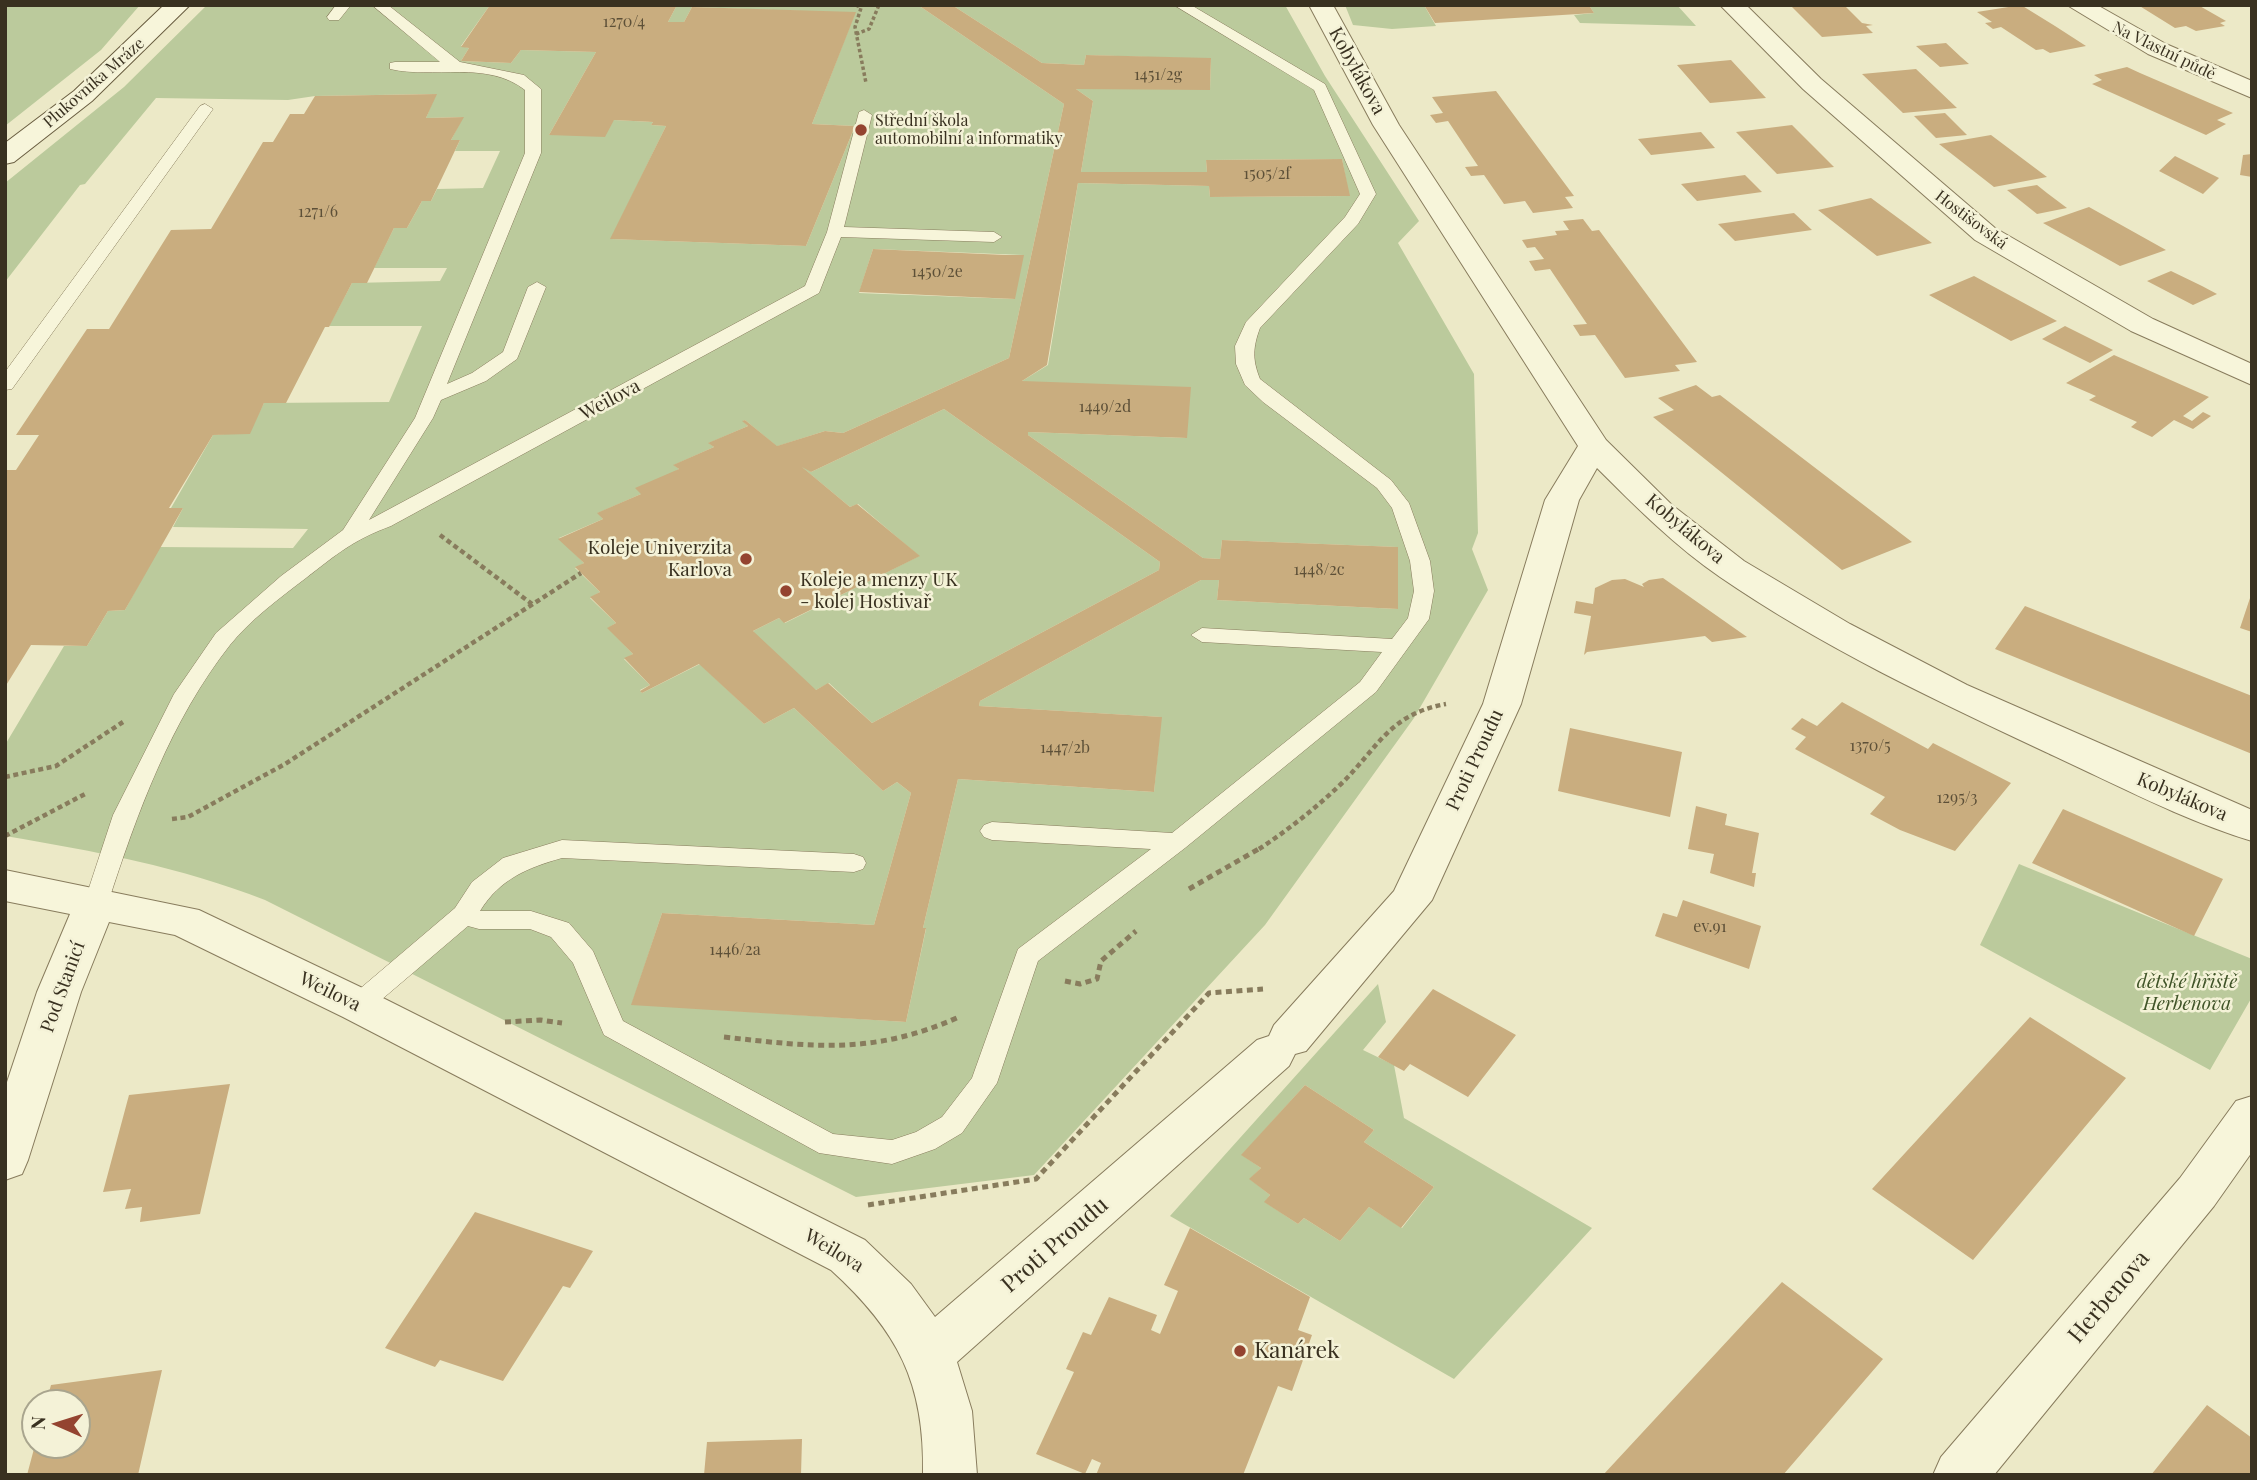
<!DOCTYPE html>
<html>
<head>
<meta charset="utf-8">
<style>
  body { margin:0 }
  #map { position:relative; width:2257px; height:1480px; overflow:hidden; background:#ece9c7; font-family:"Playfair Display",serif }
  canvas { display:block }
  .frame { position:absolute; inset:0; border:7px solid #393120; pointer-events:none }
  .north { position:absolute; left:21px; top:1389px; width:70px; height:70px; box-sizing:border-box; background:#f4f2d7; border:2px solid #a9a58e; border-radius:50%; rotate:273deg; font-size:19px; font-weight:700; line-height:28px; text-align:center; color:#393120 }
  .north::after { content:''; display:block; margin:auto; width:24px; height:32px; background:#944430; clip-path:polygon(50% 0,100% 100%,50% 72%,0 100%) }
</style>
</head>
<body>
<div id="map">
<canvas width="2257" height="1480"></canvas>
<div class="frame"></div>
<div class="north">N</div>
</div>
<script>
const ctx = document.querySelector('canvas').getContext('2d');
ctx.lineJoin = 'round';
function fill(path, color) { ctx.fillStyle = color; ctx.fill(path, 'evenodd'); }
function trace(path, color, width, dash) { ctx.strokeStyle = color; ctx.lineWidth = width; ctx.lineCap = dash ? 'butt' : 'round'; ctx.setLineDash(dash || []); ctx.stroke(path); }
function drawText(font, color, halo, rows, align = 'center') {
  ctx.font = font + ' "Playfair Display",serif'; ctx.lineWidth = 5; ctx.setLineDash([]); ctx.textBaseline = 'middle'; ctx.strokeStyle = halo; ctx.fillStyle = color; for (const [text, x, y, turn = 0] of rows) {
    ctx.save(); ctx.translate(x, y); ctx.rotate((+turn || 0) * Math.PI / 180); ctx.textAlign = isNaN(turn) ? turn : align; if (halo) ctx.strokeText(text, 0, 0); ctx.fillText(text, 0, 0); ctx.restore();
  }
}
fill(new Path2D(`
  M5,5H140L101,50L5,126Z
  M207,5H490L461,46L469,48L461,61L511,63L521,50L596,52L549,135L614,120L653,122L651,125L666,126L611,239L806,246L855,126L812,124L855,13L692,7L684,22H668L677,5H918L1064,104L1009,358L843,433L825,431L778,446L811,472L944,409L1160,562L1159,570L872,723L829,683L816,690L700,664L764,724L794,708L883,791L897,782L911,793L874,925L662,913L632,1004L906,1022L926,929L923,928L958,779L1154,792L1161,717L979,706L980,701L1201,580H1219L1217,600L1398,609L1397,547L1222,540L1220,559L1203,558L1028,435V432L1187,438L1022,381L1048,365L1078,183L1209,186L1210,197L1349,196L1342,159L1206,160L1207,172H1081L1093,101L1076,89H1210L1211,59L1086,55L1084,65L1042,63L952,5H1285L1325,76L1419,221L1398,243L1474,374L1478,533L1472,549L1488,590L1414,718L1265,925L1034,1175L856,1197L265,900C181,867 94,851 5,836V745L64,646H87L108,611L125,610L159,547L293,548L308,529L173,527L183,508H171L213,435L249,432L264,403L389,402L422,326H329L352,283L440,281L447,268H374L394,228H407L422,201H431L437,189L483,188L500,151H455L460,140H451L463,117L426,118L436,94L315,96L288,100L156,98L85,184L80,185L5,282V183L124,87ZM873,249L1023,255L1014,299L859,293ZM745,420L850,507L858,504L919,556L785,623L779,618L753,631L756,636L642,693L640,690L650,685L624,659L633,654L608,628L616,623L590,598L600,592L575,568L584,563L559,538L603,519L598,513L641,494L679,469L674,465L714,447L709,443L748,426L743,421Z
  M1345,5H1424L1436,26L1392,29L1353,25Z
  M1589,5H1677L1696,26L1580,23L1574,15L1594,13Z
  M2019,864L2252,959V997L2210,1070L1980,945Z
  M1378,984L1386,1022L1363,1050L1394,1065L1404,1118L1592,1228L1454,1379L1170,1216ZM1305,1085L1374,1130L1364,1142L1434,1187L1402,1228L1369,1207L1340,1241L1304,1218L1298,1224L1265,1202L1270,1195L1250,1179L1261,1168L1242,1155Z`), '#bbca9c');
fill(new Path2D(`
  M490,5H677L668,22H684L692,7L856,12L812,124L855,126L806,246L610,239L666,126L651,125L653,122L614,120L605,137L549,135L596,52L521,50L511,63L461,61L469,48L461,47Z
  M918,5H952L1042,63L1084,65L1086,55L1211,58L1210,90L1076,89L1093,101L1081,172H1207L1206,160L1342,159L1350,196L1210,197L1209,186L1078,183L1047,365L1022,381L1191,387L1187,438L1028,432V435L1203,558L1220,559L1222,540L1398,547V609L1217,600L1219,580H1201L980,701L979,706L1162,717L1154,792L958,779L923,928H926L906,1022L631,1005L662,913L874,925L911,793L897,782L883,791L794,708L764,724L699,664L642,693L640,691L650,685L624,658L633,654L607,628L616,623L590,597L600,592L575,567L584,563L558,539L603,519L597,513L641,494L635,488L679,469L673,465L714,447L708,443L748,426L742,421L745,420L777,446L825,431L843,433L1009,358L1064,104ZM944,409L1160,562L1159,570L872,723L828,683L816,690L753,631L779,618L784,623L920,556L857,504L850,507L802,467L811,472Z
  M1424,5H1589L1594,13L1435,23Z
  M1790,5H1844L1862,23L1873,25L1866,26L1873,33L1822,37Z
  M2021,5L2055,26L2086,46L2050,53L2043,49L2036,50L2001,27L1993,29L1985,23L1992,22L1977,12Z
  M2138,5H2198L2226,21L2220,23L2225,26L2196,31L2186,26L2175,28Z
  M1946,43L1961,57L1969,64L1940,67L1916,46Z
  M1731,60L1766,98L1710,103L1677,65Z
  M2127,67L2140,73L2233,113L2217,120L2226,124L2206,135L2092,84L2102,80L2094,75Z
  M1916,69L1957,108L1903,113L1862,74Z
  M1496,91L1574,196L1565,197L1573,208L1533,213L1525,201L1504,204L1484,175L1471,176L1465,167L1478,166L1448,121L1436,123L1430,115L1443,113L1432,97Z
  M437,94L426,118L464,117L451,140H460L431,201H422L407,228H394L367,283H352L329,327H325L286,403H264L250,434L213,435L169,508H183L125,610L108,611L87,646L31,645L5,687V470H16L39,435H16L87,329H109L171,230L211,229L263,142H273L290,114H304L315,96Z
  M1945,113L1967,135L1936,138L1914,116Z
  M1792,125L1834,167L1777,174L1736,132Z
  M1701,132L1715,148L1651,155L1638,139Z
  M1991,135L2047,177L1994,187L1939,144Z
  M2252,154V177L2240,175L2243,155Z
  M2175,156L2219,178L2203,194L2159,171Z
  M1745,175L1762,192L1697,201L1681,184Z
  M2037,185L2047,193L2067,208L2037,214L2007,190Z
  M1871,198L1932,243L1877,256L1818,210Z
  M2089,207L2166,250L2120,266L2043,223Z
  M1794,213L1812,230L1735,241L1718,224Z
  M1583,219L1592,231L1599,230L1697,362L1675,365L1680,371L1625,378L1595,335L1580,336L1573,325L1587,324L1550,269L1535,271L1529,261L1544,259L1535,247L1527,248L1522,240L1557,235L1555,231L1569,230L1563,221Z
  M873,249L1006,255H1024L1015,299L859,292Z
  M2171,271L2202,286L2217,294L2193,305L2147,281Z
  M1974,276L2057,321L2011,341L1929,295Z
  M2065,326L2113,350L2090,363L2042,339Z
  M2114,355L2209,397L2183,416L2192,421L2203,412L2211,416L2193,429L2174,420L2152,437L2131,427L2137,422L2089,400L2096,396L2066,383Z
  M1696,385L1712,397L1720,395L1912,542L1842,570L1653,417L1674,410L1658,398Z
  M1663,578L1747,637L1712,642L1705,636L1587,652L1584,655L1591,616L1574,613L1576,601L1593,604L1595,588L1612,580L1625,579L1644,587L1642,584L1649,580Z
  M2251,595H2252V632L2240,628Z
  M2025,606L2252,696V754L1995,649Z
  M1842,702L1928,749L1933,743L2011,783L1955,851L1900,830L1870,814L1885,797L1795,749L1806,737L1791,729L1802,718L1817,726Z
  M1570,728L1682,752L1670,817L1558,791Z
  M1696,806L1727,814L1725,825L1759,833L1752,873H1756L1754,887L1710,873L1714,854L1688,849Z
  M2063,809L2223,879L2194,936L2032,863Z
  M1683,900L1761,926L1749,969L1655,936L1663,913L1677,917Z
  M1433,989L1516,1035L1468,1097L1410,1064L1404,1071L1378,1057Z
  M2030,1017L2126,1078L1973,1260L1872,1189Z
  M230,1084L200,1214L140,1222L142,1207L125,1209L131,1189L103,1192L129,1095Z
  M1305,1085L1374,1130L1364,1142L1434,1187L1401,1228L1369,1207L1340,1241L1304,1218L1298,1224L1264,1202L1270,1195L1249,1179L1261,1168L1241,1155Z
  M475,1212L593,1251L570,1288L563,1286L503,1381L440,1360L435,1367L385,1348Z
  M1190,1228L1310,1297L1298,1330L1312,1335L1292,1391L1278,1386L1243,1475H1096L1101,1463L1092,1459L1085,1474L1036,1454L1074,1372L1066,1369L1083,1332L1091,1335L1109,1297L1157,1315L1151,1330L1160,1334L1178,1291L1164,1285Z
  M1782,1282L1883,1359L1783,1475H1603Z
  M162,1370L138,1475H27L35,1445H77V1403H46L51,1385Z
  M2207,1405L2252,1438V1475H2151Z
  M802,1439L801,1475H704L707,1442Z`), '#c9ad7f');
const lane = new Path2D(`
  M336,5H351L339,20H329L327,17Z
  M372,5H388L460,62L524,75L541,89V153L447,384L472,373L503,352L528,287L537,282L546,287L517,359L486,381L441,400L433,418L369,520L805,286L827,232L859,112L864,110L872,115L844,227L994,232L1002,237L994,242L841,237L819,293L391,526C353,540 337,554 306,578C281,597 250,620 230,645C171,720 137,813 108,903L105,910L96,912L87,910L84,903L113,815L174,694L216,633L281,576L343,530L415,418L525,153V90C487,60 433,79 390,69V63L395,62H440Z
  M1174,5H1191L1325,84L1376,194L1358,224L1260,328C1253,347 1252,359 1260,379L1391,480L1409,503L1430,561L1434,591L1429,619L1376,692L1185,848L1038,961L997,1083L962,1133L935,1149L892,1164L819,1153L604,1035L573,963L551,937L530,929H479L468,926L367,1012L358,1015L349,1012L345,1005L349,998L455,908L472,882L503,858L562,840L854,854L863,857L866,863L863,869L854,872L562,858C527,868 500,879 480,911H531L569,923L593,951L623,1021L833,1134L892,1140L916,1132L942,1117L972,1078L1018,949L1151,849L992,840L984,837L980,831L984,825L992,822L1172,833L1360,682L1382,652L1202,642L1191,635L1202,628L1392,639L1408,618L1414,591L1410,561L1392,508L1377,488L1263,402L1245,385L1236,364L1235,346L1246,322L1345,217L1360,194L1314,90Z
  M205,104L213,109L12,389L5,390V372L200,106Z`);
const street = new Path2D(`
  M1309,5H1333L1399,125L1606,440L1672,505L1744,561L1850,624L1967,685L2252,810V841C2183,820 2117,785 2052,755C1939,702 1823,648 1720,577C1675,546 1636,507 1597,468L1579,500L1521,704L1432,900L1306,1051L1295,1054L1289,1066L957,1362L972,1411L977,1475H923C925,1383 898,1331 831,1270L343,1017L175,935L109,922L81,992L28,1160L22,1174L5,1180V1088L37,992L70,914L5,901V870L199,910L373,993L865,1240L911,1284L935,1317L1257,1040L1269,1036L1274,1025L1394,891L1483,704L1545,500L1578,446L1373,125Z
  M1720,5H1746L1821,79L1995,228L2153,319L2252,364V385L2131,331L1975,240L1803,89Z
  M2067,5H2097L2166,44L2252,81V98L2148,54Z
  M2252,1096V1152L2214,1206L1994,1475H1933L1941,1457L2180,1178L2236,1101Z`);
const secondary = new Path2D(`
  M164,5H190L92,101L14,162L5,164V143L74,91Z`);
trace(lane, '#887c5d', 1);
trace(street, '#887c5d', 2);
trace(secondary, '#695d40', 2);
trace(new Path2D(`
  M856,5L861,8L855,27L866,83
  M856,34L869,29L879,5`), '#887c5d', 3.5, [3.5, 2.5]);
trace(new Path2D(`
  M440,535L532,604
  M5,777L56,766L123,722
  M172,819L188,817L285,764L581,573
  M5,836L85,794
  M1259,849C1288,830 1316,808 1341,784C1378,748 1389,714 1446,704`), '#887c5d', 4.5, [5, 3.5]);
trace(new Path2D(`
  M1189,889L1262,847
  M1065,981L1080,984L1097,979L1101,961L1136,931
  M505,1022L540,1020L562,1023
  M724,1037C814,1047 874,1055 959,1017
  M868,1205L1036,1179L1209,993L1263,989`), '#887c5d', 5, [6, 4.5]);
fill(lane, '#f7f5da');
fill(street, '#f7f5da');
fill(secondary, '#f7f5da');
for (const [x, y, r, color] of [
  [861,130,7,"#944430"],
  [746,559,7,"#944430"],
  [786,591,7,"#944430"],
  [1240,1351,7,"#944430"]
]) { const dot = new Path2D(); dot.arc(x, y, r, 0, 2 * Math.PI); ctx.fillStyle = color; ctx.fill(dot); trace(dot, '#f4f2d7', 2.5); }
drawText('16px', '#5d5038', null, [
  ["1270/4",624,22],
  ["1451/2g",1158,75],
  ["1505/2f",1267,174],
  ["1271/6",318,212],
  ["1450/2e",937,272],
  ["1449/2d",1105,407],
  ["1448/2c",1319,570],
  ["1370/5",1870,746],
  ["1447/2b",1065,748],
  ["1295/3",1957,798],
  ["ev.91",1710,927],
  ["1446/2a",735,950]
]);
drawText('16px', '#393120', '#f4f2d7', [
  ["Na Vlastní půdě",2164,51,26],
  ["Plukovníka Mráze",94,83,-41],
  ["Hostišovská",1971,220,37]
]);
drawText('16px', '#393120', '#f4f2d7', [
  ["Střední škola",875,121],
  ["automobilní a informatiky",875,139]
], 'left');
drawText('19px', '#393120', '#f4f2d7', [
  ["Kobylákova",1357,71,61],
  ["Weilova",610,400,-28],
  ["Kobylákova",1685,529,40],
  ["Proti Proudu",1475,760,-65],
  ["Kobylákova",2182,797,23],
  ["Pod Stanicí",63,987,-70],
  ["Weilova",330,992,26],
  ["Weilova",834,1251,31]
]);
drawText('19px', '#393120', '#f4f2d7', [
  ["Koleje Univerzita",732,548],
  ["Karlova",732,570],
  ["Koleje a menzy UK",800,580,"left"],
  ["- kolej Hostivař",800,602,"left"]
], 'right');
drawText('italic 19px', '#405428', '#f4f2d7', [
  ["dětské hřiště",2187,982],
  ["Herbenova",2187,1004]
]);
drawText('23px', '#393120', '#f4f2d7', [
  ["Proti Proudu",1055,1245,-41],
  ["Herbenova",2109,1297,-50]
]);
drawText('23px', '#393120', '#f4f2d7', [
  ["Kanárek",1254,1351]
], 'left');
</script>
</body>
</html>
